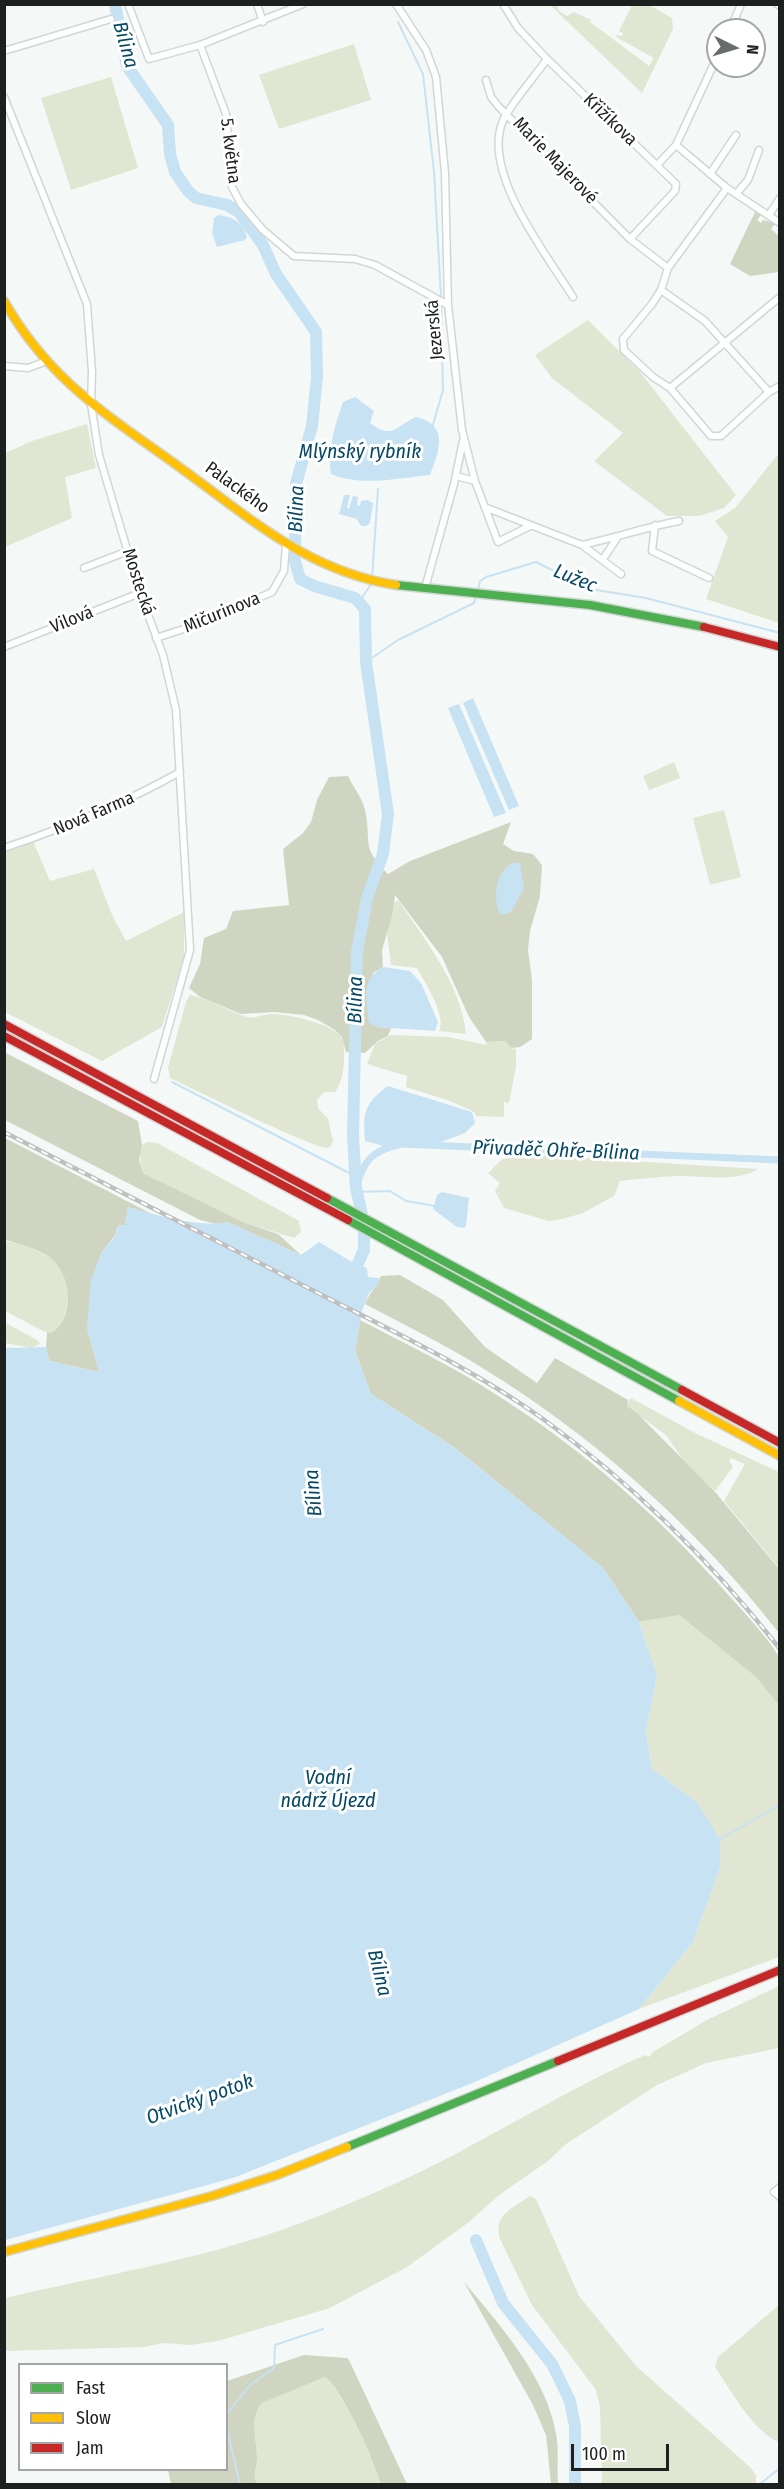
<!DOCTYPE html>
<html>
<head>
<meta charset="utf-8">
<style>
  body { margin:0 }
  #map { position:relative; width:784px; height:2489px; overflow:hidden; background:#f4f9f7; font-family:"Fira Sans Condensed",sans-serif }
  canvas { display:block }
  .frame { position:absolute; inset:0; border:6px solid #1c201f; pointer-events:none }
  .legend { position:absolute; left:18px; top:2363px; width:210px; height:108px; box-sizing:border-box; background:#fff; border:2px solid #a4a6a5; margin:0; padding:8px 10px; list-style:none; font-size:18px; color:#1c201f }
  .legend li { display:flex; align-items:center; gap:12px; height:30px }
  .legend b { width:30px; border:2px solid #a4a6a5 }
  .north { position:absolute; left:706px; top:18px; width:60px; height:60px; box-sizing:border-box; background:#fff; border:2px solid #a4a6a5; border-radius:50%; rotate:95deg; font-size:16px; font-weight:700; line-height:24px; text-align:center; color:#1c201f }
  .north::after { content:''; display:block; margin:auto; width:21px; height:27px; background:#686c6b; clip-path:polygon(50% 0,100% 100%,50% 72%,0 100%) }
  .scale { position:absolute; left:571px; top:2444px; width:98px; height:27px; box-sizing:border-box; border:3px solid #1c201f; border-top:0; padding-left:8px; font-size:18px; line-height:21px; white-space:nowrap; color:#1c201f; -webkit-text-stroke:4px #fff; paint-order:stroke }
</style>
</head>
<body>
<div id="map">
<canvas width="784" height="2489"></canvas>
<div class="frame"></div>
<ul class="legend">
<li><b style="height:8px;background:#4caf50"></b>Fast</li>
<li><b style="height:8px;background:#ffc107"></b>Slow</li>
<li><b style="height:8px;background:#c62828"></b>Jam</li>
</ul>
<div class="north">N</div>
<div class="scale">100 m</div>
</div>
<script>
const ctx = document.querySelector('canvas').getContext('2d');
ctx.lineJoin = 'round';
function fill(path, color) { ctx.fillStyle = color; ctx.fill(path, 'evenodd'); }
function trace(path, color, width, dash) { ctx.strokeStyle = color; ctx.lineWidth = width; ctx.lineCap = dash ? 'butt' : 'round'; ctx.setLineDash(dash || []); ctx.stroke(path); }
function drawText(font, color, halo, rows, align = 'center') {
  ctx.font = font + ' "Fira Sans Condensed",sans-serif'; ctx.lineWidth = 6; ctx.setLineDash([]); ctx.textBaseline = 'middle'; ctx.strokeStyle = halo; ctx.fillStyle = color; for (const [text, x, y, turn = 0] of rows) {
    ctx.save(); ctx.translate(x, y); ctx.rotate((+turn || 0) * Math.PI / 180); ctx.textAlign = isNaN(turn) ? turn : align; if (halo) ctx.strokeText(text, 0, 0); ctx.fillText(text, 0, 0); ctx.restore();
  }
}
fill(new Path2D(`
  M550,5H557L559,11L567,16L574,12L591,20L590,22L649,66L654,58L616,37L617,35L622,36L623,33L619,31L632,5L636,7V5H649L672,18L673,29L642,93Z
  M354,44L371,100L279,129L259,75Z
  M111,77L138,168L71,190L41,98Z
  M588,320L640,372L736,495L724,508L699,516H667L594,461L623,433L552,378L535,355Z
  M87,424L96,468L65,477L72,518L5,547V453L32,441Z
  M779,453V623L706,599L728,537L715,521L735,508Z
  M674,762L680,778L649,790L643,776Z
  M724,810L741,877L710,885L693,818Z
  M33,841L50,881L94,869L113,917L126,941L184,912V957L162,1027L102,1061L5,1012V852Z
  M399,901C426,942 461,984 466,1034L439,1031C447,1016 425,983 417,968L391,965L386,924L388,903Z
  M190,995C213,1000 227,1011 247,1017C253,1019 262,1015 269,1014C285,1013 335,1024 342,1038C345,1044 344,1051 344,1057C344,1068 342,1083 335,1092H324L317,1100L318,1108L328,1119L333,1141C332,1144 331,1147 328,1148C316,1150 189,1087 170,1078L168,1068L186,1002Z
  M391,1035L448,1037L486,1045V1042L505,1041L511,1048L516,1049V1067L509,1103L504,1102V1117L476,1116L474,1112L450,1101L406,1087L407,1076L367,1064L375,1044Z
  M147,1142L157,1143L294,1218L299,1221L301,1232L294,1238L243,1222L143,1173C140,1162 139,1155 142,1145Z
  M537,1155L758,1169C736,1183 701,1175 676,1176C657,1177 638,1179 620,1181L614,1196L583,1213L562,1219L549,1221L504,1208L495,1191L500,1183L488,1173L502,1159Z
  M4,1241C9,1242 14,1242 18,1243C28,1246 43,1253 52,1259C74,1274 73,1319 51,1333L43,1331L5,1311Z
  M4,1322L37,1340L40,1344L31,1348L5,1343Z
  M631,1398L697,1434L779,1472V1568L724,1501L745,1464L731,1458L729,1461L733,1467L715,1491L689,1468L666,1435L626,1406Z
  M679,1615L756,1677L780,1705L779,1957L639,2009L693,1942L720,1868V1839L697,1802L652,1769L646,1731L657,1675L639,1622Z
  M779,1986V2048L706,2063L657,2085L566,2144L548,2161L499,2195L469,2222L407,2267L330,2308L218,2341L190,2345L164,2343L144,2347L5,2351V2298C108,2274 217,2257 316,2217C369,2196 422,2173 472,2145C530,2114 585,2081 645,2055L649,2057L653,2052L707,2020Z
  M530,2196L536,2199L579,2296L636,2366L751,2468L756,2475V2484H602L600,2407L596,2390L532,2305L499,2237C495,2213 513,2208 530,2196Z
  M779,2305V2442C754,2433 730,2389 715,2367L718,2357Z
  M325,2377C342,2389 375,2463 381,2484H257C253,2476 256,2469 257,2460C258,2442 248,2419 262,2403Z`), '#e0e6d1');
fill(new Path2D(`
  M755,212L767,214L765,217L761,215L757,220L761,223L763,220L776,223L771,229L779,236V272L750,276L730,264Z
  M348,776C353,787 363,799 365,810C372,842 360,847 388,874L410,861L511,822L503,844L514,851L533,854L542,865L540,896L530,931L528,950L532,980V1039L520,1047L511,1048L505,1041L486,1042L469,1017L442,957L395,895L392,916L382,950L383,967L373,973L376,1027L391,1028L388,1036L378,1041L365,1053L346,1052L342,1037L335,1030L318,1020L304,1015L275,1012L241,1014L200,997L189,988L200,964L204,938L226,929L233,911L289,905L283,849L303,833L311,822L317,800L329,777Z
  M4,1052L138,1121L142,1145L139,1160L143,1173L243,1222L278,1234L301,1255L227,1222L216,1224L200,1220L5,1120Z
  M5,1138L152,1214L128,1207L125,1225L118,1226L114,1237L101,1253L87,1327L99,1372L49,1361L46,1347L47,1332L51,1333C74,1318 72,1281 55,1262C46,1251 18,1243 5,1240Z
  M400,1275L443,1300L485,1347L537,1383L555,1358L628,1400L627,1406L637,1413L716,1493L779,1569V1633C701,1533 607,1448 500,1379C457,1351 411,1328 365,1304C369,1293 377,1287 381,1276Z
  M360,1320C404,1343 450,1365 492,1392C582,1448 662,1519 732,1599C741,1609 778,1649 779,1659C782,1673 779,1691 779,1705L756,1677L679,1615L639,1622L603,1568L455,1448L371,1394L355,1351Z
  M464,2282C500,2325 547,2378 556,2434C559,2450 557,2468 558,2484H551L546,2435L533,2405Z
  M304,2355L347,2358L349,2360L407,2484H381C375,2463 342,2388 325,2377L262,2403C248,2419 258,2442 257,2460C256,2469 253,2476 257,2484H171L168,2470H226L227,2381Z`), '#d0d5c1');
fill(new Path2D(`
  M219,215C233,217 243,222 247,237L245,240L217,247L212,233L214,218Z
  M355,397L374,411L370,423C392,440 396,426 416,417C450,425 439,451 430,475C398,478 361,487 331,474C327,450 335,425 343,402Z
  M344,495H350L347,508L349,509L353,496L358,497L357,505L360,506L361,501L367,500L373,503L370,523L366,526H361L357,519L339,514Z
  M473,698L519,806L509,810L463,703Z
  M459,704L506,813L494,817L448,708Z
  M512,863H520L524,888L511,912L504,915L499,913C493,895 496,873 512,863Z
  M383,967L410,971L421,983L438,1022L435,1031L376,1027L369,1023C367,999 359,981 383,967Z
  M388,1086L472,1112L475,1123L465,1133L433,1145L401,1144L387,1147L365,1141C363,1112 364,1104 388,1086Z
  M442,1192L469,1198L466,1226L464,1228L457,1227L433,1209L437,1195Z
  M128,1207C156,1215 199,1228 227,1222L301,1255L319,1242L352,1262L367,1268L368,1277L380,1278L378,1285L369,1293L362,1311L355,1351L371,1394L455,1448L603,1568L639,1622L657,1675L646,1731L652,1769L697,1802L720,1839V1868L693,1942L639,2009L470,2084L233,2178L5,2240V1348L46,1347L49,1361L99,1372L87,1327L91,1280L101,1253L114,1238L118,1226L125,1225Z`), '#c7e2f2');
trace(new Path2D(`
  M398,22L423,74L434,172L441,296L443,390L433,425
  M372,579L378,489
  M478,590L480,581L486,577L536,562L590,589L646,598L780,633
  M360,601L371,584
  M366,662L398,640L474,603L476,596
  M172,1082L355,1176
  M357,1192L390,1191L406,1201L435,1206
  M720,1839L780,1805
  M226,2415L250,2385L274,2368L275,2345L323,2329
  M226,2425L240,2484
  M760,2484L780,2468`), '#c7e2f2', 2);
trace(new Path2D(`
  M356,1188C364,1159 372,1151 401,1144L780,1160`), '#c7e2f2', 7);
trace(new Path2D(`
  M115,4L127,66L168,125L170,154L175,172L188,191L196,198L227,205L239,212L263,245L276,274L316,332L317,377L312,426L296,484L295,561L300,579L314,586L355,598L365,609L366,662L388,814L383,854L367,898L357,952L353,1135L356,1188L364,1223V1250L351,1279
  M476,2240L503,2303L552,2364L570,2401L575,2426V2484`), '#c7e2f2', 12);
const street = new Path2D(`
  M128,4L149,59L200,45L303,4
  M257,4L263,22
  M396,4L426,50L436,77L445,173L448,305L462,430L475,481L498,542L530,526
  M503,4L518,28L547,59L676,184L675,191L630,239
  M777,4L780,6
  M730,30L741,4
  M200,45L226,114L232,187L241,204L263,230L294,256L355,259L375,265L448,305
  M4,51L111,19
  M547,59C537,74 507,108 502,123C483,175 547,255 573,297
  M486,80L491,97L499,107L630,239L668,268
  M4,97L87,304L92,372L91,404L99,455L140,593L163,655L176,710L190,950L154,1079
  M676,145L727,188L668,268L661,290L652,304L623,339L624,350L653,377L670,388L780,297
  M657,165L676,145L718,55
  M710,174L736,135
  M727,188L780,223
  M736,194L748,180L759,150
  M769,215L780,198
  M661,290L705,321L769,392
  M4,366L28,368L44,362
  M670,388L711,436H721L769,392L780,386
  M456,476L475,481
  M487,508L582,545L621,574
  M655,525L652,551L709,578
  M582,545C615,538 646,527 679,521
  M603,559L617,538
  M84,568L128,551
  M425,588L454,484L463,441
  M156,638L202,623L272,592L284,571L286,543
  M4,647L140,593
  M4,848C67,827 123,804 180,772
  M780,2187L774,2192L780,2197`);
const fast = new Path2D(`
  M396,585L590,605L704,627
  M327,1198L682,1390
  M348,1220L679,1401
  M347,2147L558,2061`);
const slow = new Path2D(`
  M4,301C50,382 109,416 182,469C250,518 309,572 396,585
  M679,1401L780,1456
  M4,2252L212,2196L277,2175L347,2147`);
const jam = new Path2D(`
  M704,627L780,647
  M4,1024L327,1198
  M4,1036L348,1220
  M682,1390L780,1443
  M558,2061L780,1970`);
trace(street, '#d2d6d5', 9);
trace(fast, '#d2d6d5', 11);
trace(slow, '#d2d6d5', 11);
trace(jam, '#d2d6d5', 11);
trace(street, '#fdfefe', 6);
trace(fast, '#4caf50', 8);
trace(slow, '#ffc107', 8);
trace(jam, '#c62828', 8);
const rail = new Path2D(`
  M4,1132C109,1186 215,1240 320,1294C396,1333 473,1369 543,1419C633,1484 711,1561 780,1649`);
trace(rail, '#bebfbf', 4.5);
trace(rail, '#fff', 2, [7]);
drawText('18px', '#1c201f', '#fff', [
  ["Křižíkova",610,120,44],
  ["5. května",230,151,83],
  ["Marie Majerové",555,161,46],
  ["Jezerská",435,330,-95],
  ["Palackého",237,488,36],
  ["Mostecká",138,582,72],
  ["Mičurinova",222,613,-22],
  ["Vilová",72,620,-22],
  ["Nová Farma",94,814,-23]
]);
drawText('italic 20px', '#034867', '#fff', [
  ["Bílina",125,45,74],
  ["Mlýnský rybník",360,452],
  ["Bílina",297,509,-88],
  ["Lužec",575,579,22],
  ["Bílina",356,1000,-89],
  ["Přivaděč Ohře-Bílina",556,1151,2],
  ["Bílina",314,1493,-95],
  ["Vodní",328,1778],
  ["nádrž Újezd",328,1801],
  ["Bílina",379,1973,76],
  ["Otvický potok",200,2100,-20]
]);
</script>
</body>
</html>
